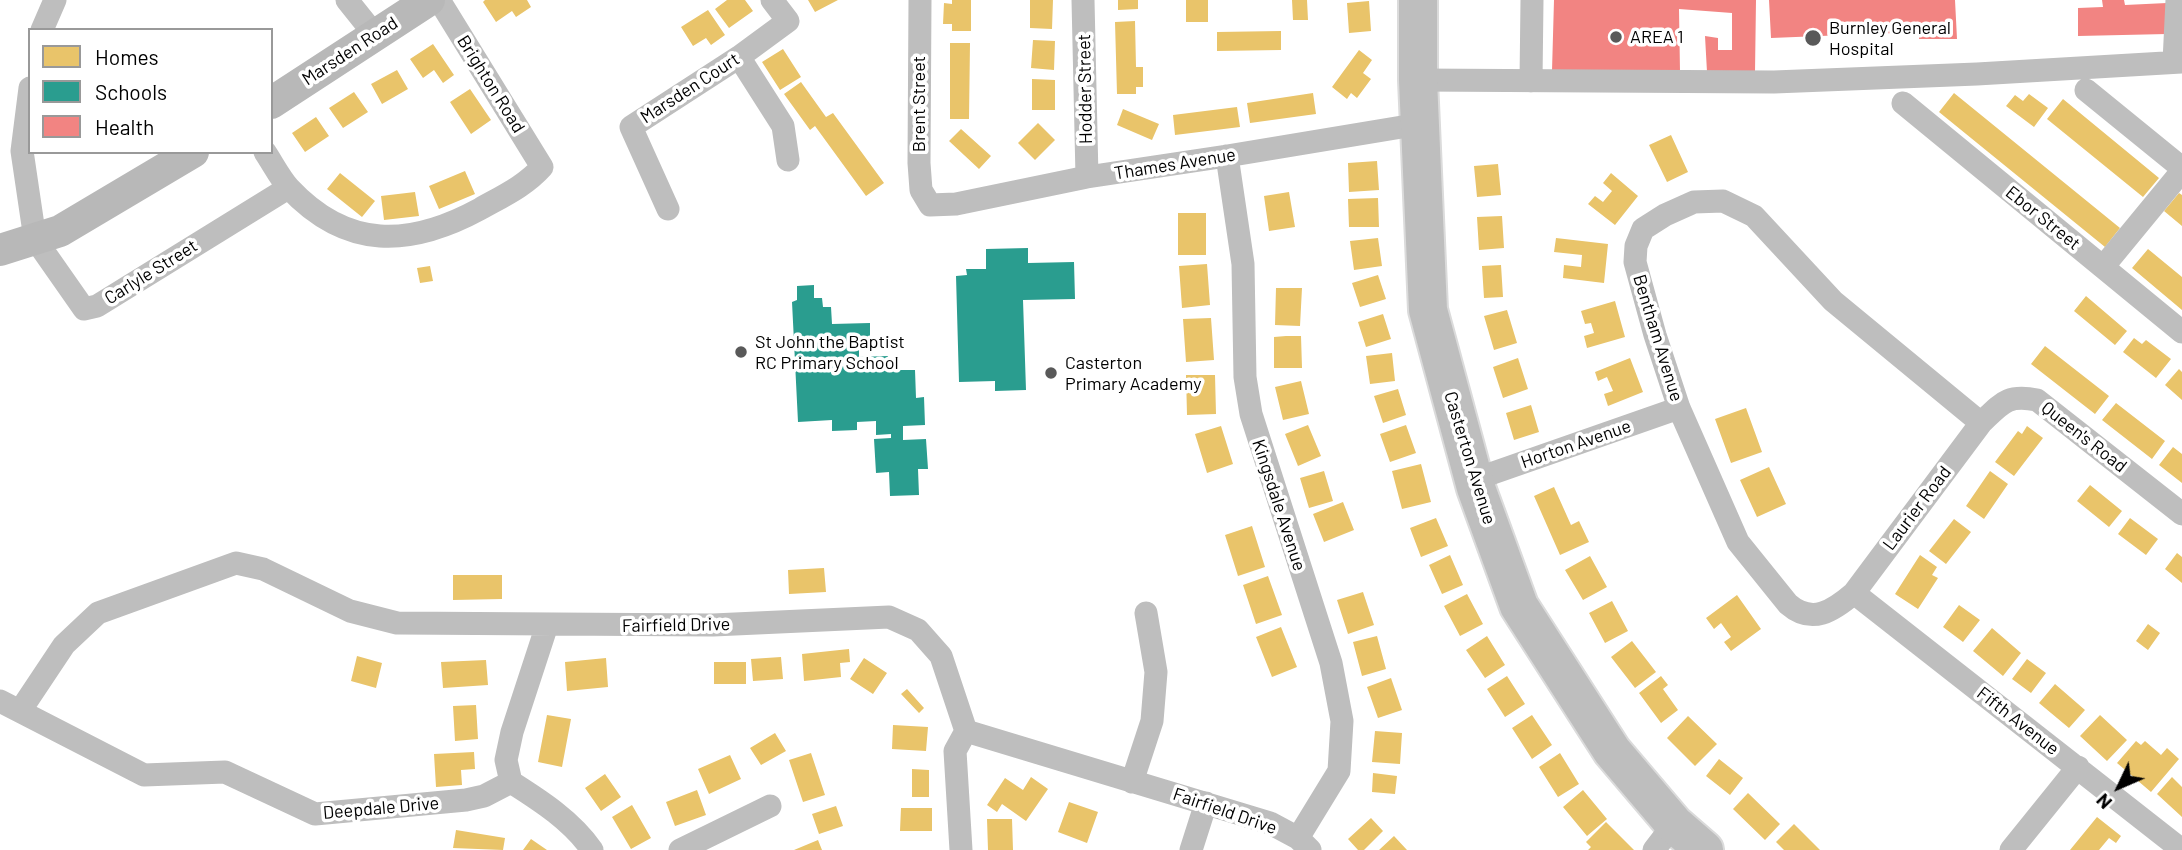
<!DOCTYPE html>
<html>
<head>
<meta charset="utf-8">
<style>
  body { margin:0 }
  #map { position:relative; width:2182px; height:850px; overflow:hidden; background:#fff; font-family:Barlow,sans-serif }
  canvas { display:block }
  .legend { position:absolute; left:28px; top:28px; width:245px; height:126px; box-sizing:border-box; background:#fff; border:2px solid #999; margin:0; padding:9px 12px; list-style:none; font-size:21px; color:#000 }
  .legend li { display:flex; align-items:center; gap:14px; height:35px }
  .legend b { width:35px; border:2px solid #999 }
  .north { position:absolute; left:2084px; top:752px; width:70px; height:70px; -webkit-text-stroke:5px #fff; paint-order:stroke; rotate:226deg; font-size:19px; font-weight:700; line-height:28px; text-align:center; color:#000 }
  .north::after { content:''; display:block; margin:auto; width:24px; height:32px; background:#000; clip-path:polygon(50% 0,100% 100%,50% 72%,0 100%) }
</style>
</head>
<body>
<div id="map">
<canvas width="2182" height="850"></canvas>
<ul class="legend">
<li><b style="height:19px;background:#e9c46a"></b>Homes</li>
<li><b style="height:19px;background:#2a9d8f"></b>Schools</li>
<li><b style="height:19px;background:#f28482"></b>Health</li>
</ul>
<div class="north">N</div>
</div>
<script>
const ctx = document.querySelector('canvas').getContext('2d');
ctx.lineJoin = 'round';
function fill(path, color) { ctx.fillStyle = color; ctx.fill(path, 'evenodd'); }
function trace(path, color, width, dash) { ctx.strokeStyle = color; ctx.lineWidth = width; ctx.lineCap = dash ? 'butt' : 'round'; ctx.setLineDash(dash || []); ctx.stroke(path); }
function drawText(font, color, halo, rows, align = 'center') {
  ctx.font = font + ' Barlow,sans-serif'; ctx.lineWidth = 7; ctx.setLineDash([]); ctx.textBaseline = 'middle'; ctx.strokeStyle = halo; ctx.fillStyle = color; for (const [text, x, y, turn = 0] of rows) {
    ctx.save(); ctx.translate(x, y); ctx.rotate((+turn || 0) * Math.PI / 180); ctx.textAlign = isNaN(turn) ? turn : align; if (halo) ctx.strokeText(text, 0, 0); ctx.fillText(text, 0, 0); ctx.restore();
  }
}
fill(new Path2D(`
  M485,0H527L531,7L516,17L512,11L496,22L483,2Z
  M727,0H745L753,11L729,28L715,9Z
  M808,0H838L815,12Z
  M952,0H971V31H952V24H943L944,3L952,4Z
  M1030,0H1053L1052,29L1030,28Z
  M1118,0H1138V9L1118,10Z
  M1186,0H1208V22H1186Z
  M1292,0H1307L1308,20H1293Z
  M1369,1L1371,31L1349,33L1347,3Z
  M708,10L725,35L711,45L706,38L693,46L681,27Z
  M1135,21L1136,67H1143V87H1136V94H1117L1115,22Z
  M1281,31V50L1217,51V32Z
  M1033,40L1055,41L1054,70L1031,68Z
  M950,43H970L969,119H950Z
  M433,44L454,75L443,83L434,70L423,78L410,59Z
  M783,49L801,77L780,90L762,62Z
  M1359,50L1372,60L1363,73L1371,79L1357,98L1351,93L1347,99L1332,87Z
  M397,70L408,89L382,104L371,84Z
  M1032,79L1055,80V110H1032Z
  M801,82L826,117L833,113L884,183L866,196L815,126L810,130L784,94Z
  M470,89L491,120L471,134L450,102Z
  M354,92L368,112L343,128L329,108Z
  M1313,93L1316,114L1250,123L1247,103Z
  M1954,93L2120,228L2105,247L1939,112Z
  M2029,94L2048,108L2034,127L2006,106L2015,95L2023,101Z
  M2063,99L2159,178L2143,197L2047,119Z
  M1237,107L1240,127L1175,135L1173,115Z
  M1123,109L1159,124L1152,140L1117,125Z
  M316,117L329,136L305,152L292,133Z
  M1038,123L1055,140L1035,160L1018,143Z
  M961,129L991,156L979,169L949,141Z
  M1671,135L1688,172L1667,182L1649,145Z
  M1377,161L1379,190L1349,192L1348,163Z
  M1498,164L1501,195L1477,197L1474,166Z
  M465,171L475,194L439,209L429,186Z
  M340,173L375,201L362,217L327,189Z
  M1611,173L1638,196L1615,225L1588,204L1595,196L1603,202L1612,191L1603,183Z
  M415,192L419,216L384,220L381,196Z
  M1289,192L1295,227L1269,231L1264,196Z
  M2179,193L2182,195V226L2164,211Z
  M1378,198L1379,227H1349L1348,199Z
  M1178,213H1206V255H1178Z
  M1502,216L1504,248L1479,250L1477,217Z
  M1378,238L1382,266L1354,270L1350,241Z
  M1556,238L1608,244L1604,283L1563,278L1564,265L1581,267L1582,255L1554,252Z
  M2148,249L2182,277V310L2132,268Z
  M1207,264L1210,305L1182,308L1179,266Z
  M1501,265L1503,297L1484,298L1482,266Z
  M430,266L433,281L420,283L417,268Z
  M1378,275L1386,299L1360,307L1352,283Z
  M1276,288H1302L1300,326L1275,325Z
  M2086,296L2127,331L2115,345L2074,311Z
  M1615,301L1625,337L1587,348L1584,336L1594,333L1591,323L1585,324L1581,311Z
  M1507,310L1517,343L1494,350L1484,316Z
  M1383,314L1391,339L1366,347L1358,322Z
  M1211,318L1214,360L1186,362L1183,319Z
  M1286,336H1301L1302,368H1274V337Z
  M2134,338L2142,344L2146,340L2171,359L2156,378L2123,352Z
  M2045,346L2109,396L2095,414L2031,364Z
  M1392,353L1395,381L1370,384L1366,356Z
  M1518,358L1528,389L1503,398L1493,367Z
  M1630,358L1643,392L1608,406L1604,394L1613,391L1607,377L1598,381L1595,372Z
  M2179,369L2182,372V400L2165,385Z
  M1186,375H1215L1216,414L1187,415Z
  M1301,381L1309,414L1283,420L1275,387Z
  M1398,389L1406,415L1383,423L1374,396Z
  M2116,403L2165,441L2152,459L2102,420Z
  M1531,405L1539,432L1514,440L1506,413Z
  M1746,408L1762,452L1731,463L1715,419Z
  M1308,425L1321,456L1298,466L1285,434Z
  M1406,425L1416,453L1390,462L1380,434Z
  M1221,426L1233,464L1207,473L1195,434Z
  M2027,426L2043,438L2014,476L1995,462L2018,431L2022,434Z
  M2173,447L2182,454V483L2159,465Z
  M1421,464L1431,502L1402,509L1392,471Z
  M1769,467L1786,504L1757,517L1740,480Z
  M1324,471L1333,501L1309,508L1300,478Z
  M1990,471L2008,484L1984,519L1966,506Z
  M2090,485L2122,511L2109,527L2077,501Z
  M1554,487L1571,525L1579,521L1589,542L1560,555L1534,496Z
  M1343,502L1354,530L1324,542L1313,514Z
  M1436,518L1448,546L1421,557L1410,528Z
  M2130,518L2158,539L2146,555L2118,534Z
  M1954,519L1971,532L1946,564L1929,551Z
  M1252,526L1265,567L1238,576L1225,535Z
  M2177,553L2182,557V583L2165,569Z
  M1450,555L1463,585L1442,594L1429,565Z
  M1920,555L1937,567L1932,575L1938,578L1918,609L1895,594Z
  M1590,556L1607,587L1583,600L1565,570Z
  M824,568L826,592L789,594L788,570Z
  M453,575H502V599L453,600Z
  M1268,576L1282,615L1256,624L1243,585Z
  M1363,592L1374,625L1348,634L1337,600Z
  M1467,594L1483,624L1460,636L1444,606Z
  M1737,595L1761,629L1731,651L1724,642L1731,637L1721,623L1714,629L1706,618Z
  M1612,601L1628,631L1605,643L1589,613Z
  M1959,605L1980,620L1963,642L1943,627Z
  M2148,624L2160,633L2148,650L2136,641Z
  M1281,627L1297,667L1272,677L1256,637Z
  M1992,628L2021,653L2003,676L1973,651Z
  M1377,636L1386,669L1362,676L1353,642Z
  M1487,636L1505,665L1485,678L1466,650Z
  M1632,641L1656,672L1635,688L1611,657Z
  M849,649L850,662L840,663L841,677L804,681L802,654Z
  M357,656L382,663L376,688L351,681Z
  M781,657L783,679L753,681L751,659Z
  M606,658L608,687L567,691L565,662Z
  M864,658L887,673L873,694L850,679Z
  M2027,659L2046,673L2031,693L2012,679Z
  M486,660L488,685L443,688L441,662Z
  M714,662H746V684H714Z
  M1507,676L1525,704L1505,717L1487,689Z
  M1661,676L1668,685L1663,689L1678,710L1661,723L1639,693Z
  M1391,678L1402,710L1378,718L1367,687Z
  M2055,684L2085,710L2069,728L2039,703Z
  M907,689L924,708L919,713L901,694Z
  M476,705L478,739L455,741L453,706Z
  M547,715L571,719L562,767L538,762Z
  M1532,715L1552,745L1532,759L1512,728Z
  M2100,715L2127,740L2107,761L2080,736Z
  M1688,716L1717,744L1695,766L1667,738Z
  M893,725L928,727L926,751L892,749Z
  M1375,731L1402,733L1400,764L1372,762Z
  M775,733L786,751L761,765L750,748Z
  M2136,741L2141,745L2145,741L2161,755L2167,748L2179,759L2151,792L2117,763Z
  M474,752L475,769L461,770L462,785L436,787L434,754Z
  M811,753L825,795L803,802L789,760Z
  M1560,753L1579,784L1558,797L1539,767Z
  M730,755L741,779L709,794L698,769Z
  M1719,759L1743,778L1730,795L1706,776Z
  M912,769L929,770V797H912Z
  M1373,773L1397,776L1395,794L1372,792Z
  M605,774L621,797L601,811L585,788Z
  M1031,777L1048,789L1026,821L1002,804L997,812L987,805L1005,778L1023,790Z
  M2172,777L2182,787V817L2157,794Z
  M697,790L706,815L675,826L666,802Z
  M1583,790L1607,819L1587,836L1563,807Z
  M1748,793L1780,824L1765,840L1733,809Z
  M1069,802L1098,812L1087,843L1058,832Z
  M632,805L651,838L631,849L612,817Z
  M836,806L843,826L819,834L812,814Z
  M901,808H932V831H900Z
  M2097,817L2121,836L2116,843L2109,838L2099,850H2070Z
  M1371,818L1383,831L1364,850H1358L1348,839Z
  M987,819H1012L1013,850H988Z
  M1606,822L1634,850H1588L1591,847L1586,842Z
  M1794,824L1820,850H1784L1776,842Z
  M456,830L505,838L503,850L453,848Z
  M1394,836L1407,850H1379Z
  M531,839L547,850H523Z
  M818,840L822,850H794Z`), '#e9c46a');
fill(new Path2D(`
  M1028,248V263L1074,262L1075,299L1023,300L1026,390L995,391V381L959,382L956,276L967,275L966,269H986V249Z
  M814,285V298H822L823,307H831L832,324L870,323V342H859V357L888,356L889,370H915L916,398L924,397L925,425L903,426V440L926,439L928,469H918L919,495L890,496L889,472L876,473L874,439L891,438V434L876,435V421L857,422V430L832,431V420L798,422L792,302L797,300V286Z`), '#2a9d8f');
fill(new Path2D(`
  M1554,0H1756L1755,72H1707L1705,36L1718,38V50H1732V13L1679,9L1680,72L1552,71Z
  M1769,0H1955L1957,39H1919V32L1771,38Z
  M2102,0H2124L2125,5L2167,3V34L2078,36V8L2103,7Z`), '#f28482');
const highway = new Path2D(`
  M1418,0V80L1428,310L1476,488L1519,606L1612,751L1674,824L1704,850`);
trace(highway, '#dbdbdb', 42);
trace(new Path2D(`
  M347,0L375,35
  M920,0L919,163L921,190L930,205L956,204L1087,177L1227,156L1420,124
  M1083,0L1087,177
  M42,30L55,0
  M739,57L783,126L788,160
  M2174,62L2177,0
  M1418,80L1774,82L1977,74L2182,62
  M1531,81L1532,0
  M30,88L22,151L35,239L84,309L97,306L288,188
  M2086,90L2182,168
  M1903,103L2182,332
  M265,152C273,164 280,178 289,188C347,250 410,247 480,209C503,196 525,186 542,167L439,0
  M1227,156L1243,264L1245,377L1251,414L1331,663L1342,721L1339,771L1298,838
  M668,209L631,127L739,57L788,21L772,0
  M2103,267L2182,171
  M1981,423L1833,301L1754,216L1723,201L1694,202L1665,215L1643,229L1636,246L1635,262L1655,335L1679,408L1738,542L1788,604C1812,625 1833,611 1854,593L1981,423C2002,403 2007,394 2037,400L2182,514
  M1473,480L1679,408
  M1854,593L2182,850
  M0,701L144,775L225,772L315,814L466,800L484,796L511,782C541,801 572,821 592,850
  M20,711L64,645L98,613L236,563L263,569L350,611L397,623L713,625L889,617L918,630L941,656L966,731
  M966,731L1270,823L1298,838L1310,850
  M511,782L506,760L512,732L547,625
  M1132,782L1152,721L1156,672L1146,613
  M680,850L770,806
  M961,850L955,751L966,731
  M1191,850L1206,803
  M1654,850L1674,824
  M2011,850L2078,767`), '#bebebe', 23);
trace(new Path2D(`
  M271,103L429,0
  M0,250L60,231L193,152`), '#b8b8b8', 32);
trace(highway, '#bebebe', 38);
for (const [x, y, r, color] of [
  [1616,37,7,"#595959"],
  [1813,38,9,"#595959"],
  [741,352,7,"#595959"],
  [1051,373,7,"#595959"]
]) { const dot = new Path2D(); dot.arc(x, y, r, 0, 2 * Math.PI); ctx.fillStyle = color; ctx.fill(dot); trace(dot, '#fff', 2.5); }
drawText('18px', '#000', '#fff', [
  ["Burnley General",1829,28],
  ["Hospital",1829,49],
  ["AREA 1",1630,37],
  ["St John the Baptist",755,342],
  ["RC Primary School",755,363],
  ["Casterton",1065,363],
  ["Primary Academy",1065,384]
], 'left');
drawText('18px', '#000', '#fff', [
  ["Marsden Road",350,51,-33],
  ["Brighton Road",491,84,58],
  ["Marsden Court",690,88,-33],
  ["Hodder Street",1085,89,-91],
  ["Brent Street",919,104,-90],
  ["Thames Avenue",1175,164,-9],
  ["Ebor Street",2043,218,39],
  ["Carlyle Street",151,272,-32],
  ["Bentham Avenue",1658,338,73],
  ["Queen's Road",2084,437,38],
  ["Horton Avenue",1576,444,-19],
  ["Casterton Avenue",1470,458,73],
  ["Kingsdale Avenue",1279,505,72],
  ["Laurier Road",1917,508,-53],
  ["Fairfield Drive",676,625,-1],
  ["Fifth Avenue",2018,721,38],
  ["Deepdale Drive",381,808,-5],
  ["Fairfield Drive",1225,811,19]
]);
</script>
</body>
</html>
